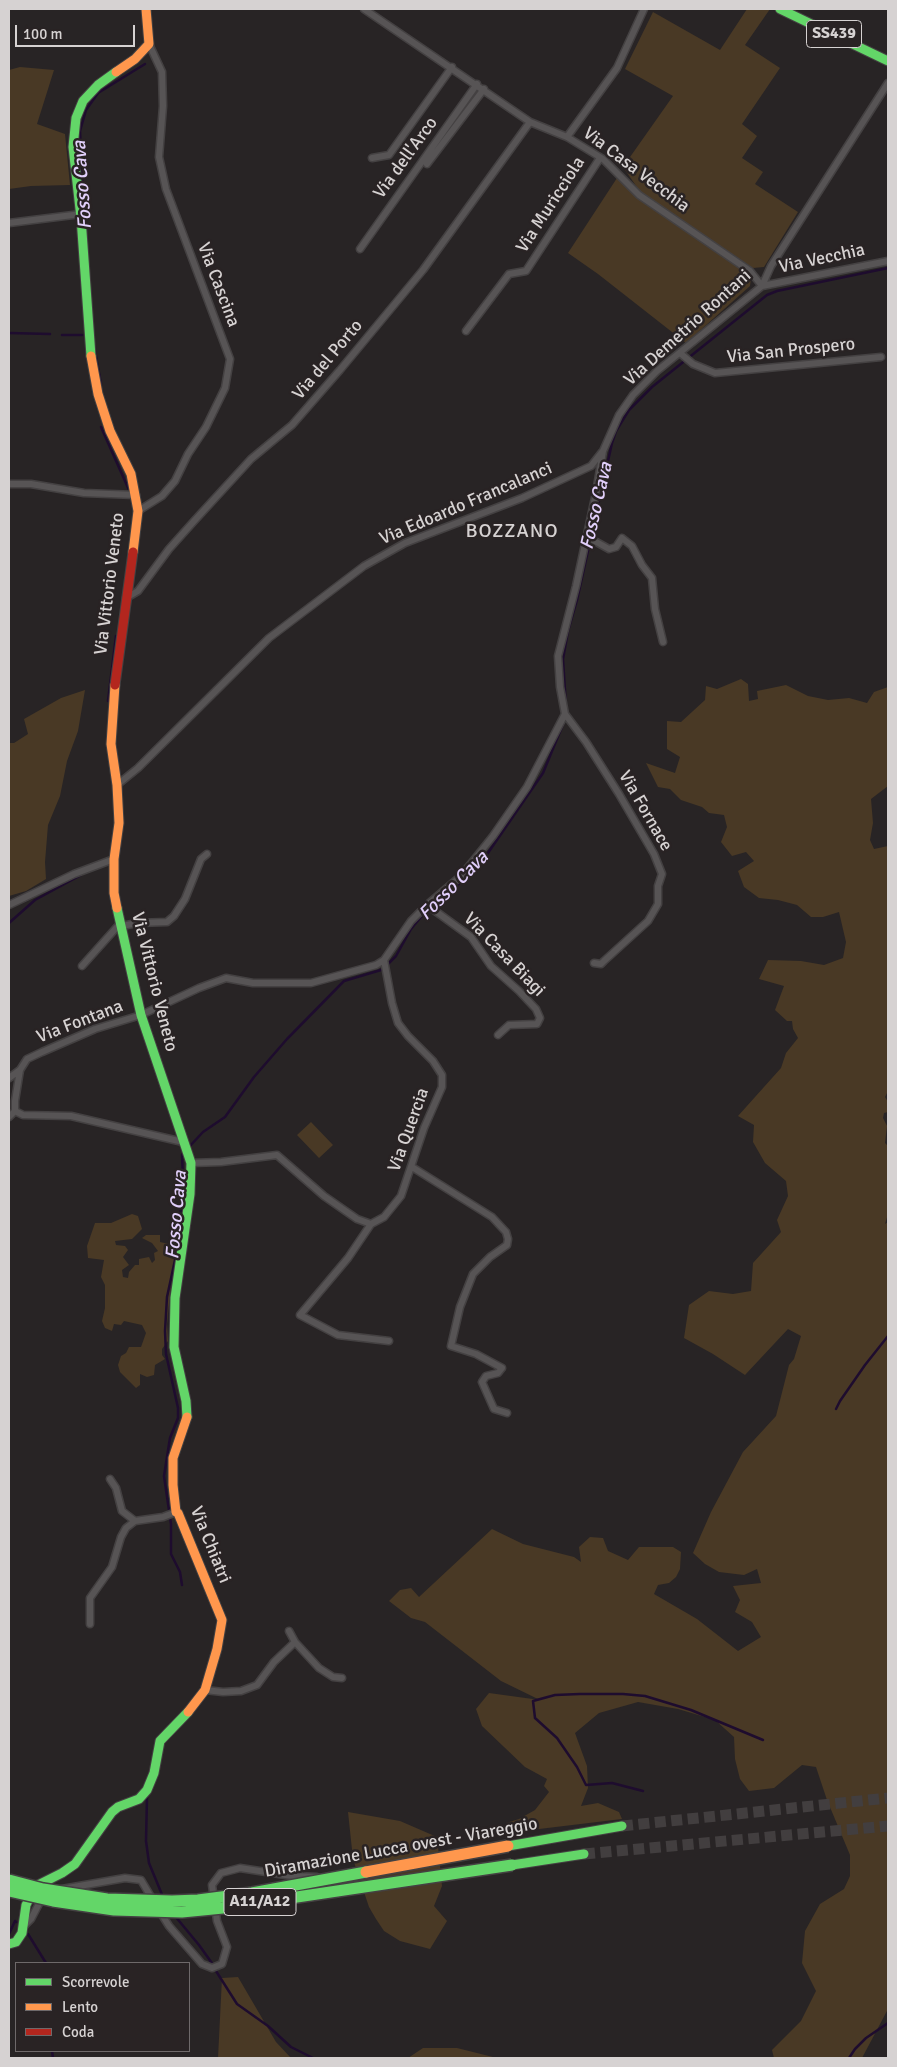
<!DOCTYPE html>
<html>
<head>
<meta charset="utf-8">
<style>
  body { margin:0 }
  #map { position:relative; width:897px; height:2067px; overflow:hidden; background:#282425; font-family:Signika,sans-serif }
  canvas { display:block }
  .frame { position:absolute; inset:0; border:10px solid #d6d2d2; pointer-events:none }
  .legend { position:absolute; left:15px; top:1962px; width:175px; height:90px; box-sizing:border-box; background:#292324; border:1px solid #6e696a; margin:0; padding:6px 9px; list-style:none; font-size:15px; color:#d6d2d2 }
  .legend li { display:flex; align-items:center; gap:10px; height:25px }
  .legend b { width:25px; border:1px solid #6e696a }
  .scale { position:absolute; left:15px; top:25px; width:120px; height:22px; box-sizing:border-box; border:2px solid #d6d2d2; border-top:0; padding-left:6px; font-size:15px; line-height:18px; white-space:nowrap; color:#d6d2d2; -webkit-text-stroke:4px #292324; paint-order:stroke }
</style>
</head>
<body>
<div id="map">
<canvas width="897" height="2067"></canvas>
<div class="frame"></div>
<ul class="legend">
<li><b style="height:6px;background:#63d668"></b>Scorrevole</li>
<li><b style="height:6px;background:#ff974d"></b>Lento</li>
<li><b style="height:6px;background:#b3261e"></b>Coda</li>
</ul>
<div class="scale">100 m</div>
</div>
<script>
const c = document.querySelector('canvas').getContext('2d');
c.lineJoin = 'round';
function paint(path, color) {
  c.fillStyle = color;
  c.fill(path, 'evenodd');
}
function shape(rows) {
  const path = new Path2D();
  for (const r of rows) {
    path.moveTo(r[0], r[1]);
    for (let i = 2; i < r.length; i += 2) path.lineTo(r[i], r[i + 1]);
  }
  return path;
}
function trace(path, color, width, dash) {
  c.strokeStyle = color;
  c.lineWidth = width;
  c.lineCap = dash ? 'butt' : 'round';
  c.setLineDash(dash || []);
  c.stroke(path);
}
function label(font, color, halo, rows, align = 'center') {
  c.font = font + ' Signika,sans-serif';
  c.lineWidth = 5;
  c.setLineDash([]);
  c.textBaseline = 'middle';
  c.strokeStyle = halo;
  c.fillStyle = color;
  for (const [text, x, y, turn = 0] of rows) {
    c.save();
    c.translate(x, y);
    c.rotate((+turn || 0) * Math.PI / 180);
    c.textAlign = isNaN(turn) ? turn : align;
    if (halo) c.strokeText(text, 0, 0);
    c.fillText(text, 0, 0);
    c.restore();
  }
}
const green = shape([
  [747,9,770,9,745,45,780,68,742,124,757,136,742,158,763,172,755,184,798,212,764,267,753,268,641,193,623,167,673,96,625,69,653,12,720,50],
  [20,67,54,70,37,124,65,134,70,185,31,186,9,189,9,70],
  [617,178,638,198,749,274,751,278,750,286,686,343,598,274,568,253],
  [741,679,748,684,749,701,758,699,757,691,786,685,808,696,828,700,849,698,867,703,874,692,888,687,888,786,871,799,873,823,870,840,874,849,888,846,888,1091,885,1097,888,1102,888,1112,884,1113,883,1118,887,1126,885,1143,888,1146,888,1214,885,1224,888,1222,888,2009,862,2058,774,2058,772,2050,801,2021,816,1991,802,1963,805,1931,820,1904,844,1889,850,1876,850,1855,827,1800,816,1767,802,1765,774,1788,749,1791,740,1779,735,1759,734,1737,715,1720,678,1709,638,1702,599,1713,575,1733,587,1766,588,1788,581,1806,598,1803,619,1812,622,1819,506,1833,506,1823,519,1819,535,1810,549,1792,544,1786,547,1779,525,1767,482,1726,476,1709,489,1693,540,1700,501,1681,425,1622,411,1618,389,1601,400,1590,411,1588,419,1597,492,1529,523,1544,574,1557,581,1562,579,1547,590,1537,603,1538,608,1551,628,1560,639,1547,673,1547,681,1552,680,1569,676,1577,669,1583,658,1585,654,1594,697,1619,738,1651,761,1637,752,1622,735,1612,740,1600,733,1586,761,1583,757,1569,744,1575,719,1572,705,1564,693,1553,711,1512,743,1452,776,1416,789,1365,794,1359,801,1336,788,1329,745,1375,713,1354,684,1338,689,1305,709,1291,733,1294,751,1291,753,1263,781,1232,777,1220,788,1196,786,1181,765,1163,753,1142,754,1125,738,1116,781,1068,786,1053,798,1038,793,1029,792,1021,787,1021,775,1010,784,986,759,979,768,960,801,961,824,965,843,958,846,942,839,912,823,917,811,917,797,905,778,900,759,898,744,887,738,871,754,861,746,852,732,856,721,842,727,827,724,815,709,813,702,807,681,800,670,789,658,787,646,763,675,773,680,757,667,749,667,721,681,722,705,700,706,686,717,689],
  [85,690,78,731,67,761,60,796,48,825,45,862,46,879,26,891,9,896,9,743,14,743,28,734,24,719,61,698],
  [311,1122,333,1145,319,1158,297,1135],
  [132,1214,138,1216,142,1229,132,1239,115,1241,116,1245,125,1246,128,1250,123,1257,129,1265,122,1270,123,1277,128,1278,129,1272,135,1265,139,1265,139,1259,149,1257,152,1263,155,1260,154,1253,158,1251,152,1243,142,1238,146,1235,160,1235,160,1242,178,1246,171,1283,167,1324,168,1341,162,1349,162,1355,165,1359,155,1365,154,1375,147,1377,140,1374,140,1385,136,1388,120,1372,118,1365,121,1356,126,1353,129,1347,141,1347,146,1333,142,1325,124,1321,121,1325,114,1324,112,1331,105,1328,102,1321,105,1308,105,1285,101,1277,104,1260,88,1258,87,1246,95,1223,111,1223],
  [348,1812,400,1821,437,1837,442,1886,434,1906,447,1921,430,1949,400,1941,384,1931,376,1919,369,1907,353,1859],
  [238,1977,276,2042,291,2058,218,2058,222,1978],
  [423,2048,457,2048,497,2058,408,2058]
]);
const stream = shape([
  [83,197,80,131,86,110,98,93,145,64],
  [9,333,50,334],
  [62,335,82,335],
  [93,340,101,384],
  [101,427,129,490],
  [108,701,116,636],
  [566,707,563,659,568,631,577,600,612,443,616,431,629,410,652,387,767,295,777,291,888,268],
  [9,923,35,900,81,875],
  [189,1147,203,1132,225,1117,254,1077,287,1039,344,981,381,970,387,965,396,956,411,929,421,917,479,866,543,773,566,717],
  [836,1409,840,1401,865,1365,888,1336],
  [182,1585,180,1572,171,1554,171,1524,164,1476,170,1438,178,1418,178,1408,166,1354,165,1331,167,1297,178,1246,183,1178,182,1155,184,1153],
  [643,1791,612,1783,586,1785,577,1767,557,1738,535,1718,533,1701,555,1695,580,1694,623,1694,645,1696,691,1710,763,1740],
  [147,1797,146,1841,149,1863,163,1897],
  [175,1916,199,1945,214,1966],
  [9,1934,15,1921,16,1922],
  [28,1934,46,1963],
  [216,1971,237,2004,268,2026,291,2047,313,2058],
  [52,2051,53,2058],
  [849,2058,855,2049,866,2038,888,2023]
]);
const highwayTunnel = shape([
  [622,1826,888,1798],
  [584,1854,888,1826]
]);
const street = shape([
  [364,9,530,122,567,137,603,159,639,195,750,271,762,286,888,261],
  [567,137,617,68,644,9],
  [372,158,389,155,452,67],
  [427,164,484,89],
  [9,223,81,214],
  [360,249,477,84],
  [466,331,509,274,526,271,600,158],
  [680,353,693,364,715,373,881,357],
  [9,484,31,484,84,493,136,495],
  [138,511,162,496,175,481,188,454,206,427,225,388,230,359,166,189,159,157,163,106,162,72,149,44],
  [586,538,591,539,609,549,616,547,622,538,632,546,642,565,652,578,655,609,663,642],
  [126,598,138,591,169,549,195,520,251,459,292,425,340,370,423,270,530,122],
  [565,714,586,742,619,794,654,854,662,874,658,886,658,904,648,921,604,961,601,964,594,963],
  [117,785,138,768,269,638,364,566,405,543,522,498,591,466,602,452],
  [9,905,74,874,114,859],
  [427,905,471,937,491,966,519,991,536,1009,540,1018,537,1024,509,1025,498,1035],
  [384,960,392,1003,398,1023,408,1036,433,1061,442,1075,442,1087,424,1128,401,1196,384,1217,371,1224,348,1258,300,1315,338,1335,389,1341],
  [82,966,117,927,137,923,167,922,174,916,185,899,201,859,207,854],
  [9,1078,20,1070,27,1059,42,1052,95,1029,141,1015,199,988,226,978,253,983,311,983,376,965,384,960,411,921,427,905,461,876,493,836,527,787,565,714,560,687,558,656,576,586,596,493,603,451,619,415,633,395,657,371,762,286,771,266,888,83],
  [15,1111,23,1115,71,1116,183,1142],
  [15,1111,15,1101,20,1070],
  [9,1117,15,1111],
  [191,1163,221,1162,277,1155,324,1196,357,1219,371,1224],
  [412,1167,492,1217,506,1232,508,1239,507,1245,490,1257,473,1274,460,1307,451,1346,476,1354,502,1368,498,1373,486,1376,482,1382,494,1409,507,1413],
  [110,1479,116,1488,122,1511,135,1521],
  [90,1624,90,1598,112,1567,121,1537,126,1528,135,1521,163,1517,176,1512],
  [289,1631,295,1642,319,1668,333,1677,342,1678],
  [205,1690,223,1692,241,1691,257,1685,274,1662,295,1642],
  [62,1889,125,1878,141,1880,154,1902],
  [159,1910,169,1926,202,1964,212,1968,222,1964,227,1947,217,1921,212,1885,221,1873,240,1868,292,1876,317,1877],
  [23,1927,31,1919,42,1898]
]);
const fast = shape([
  [780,9,888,61],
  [91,356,81,218,73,147,76,118,83,101,98,85,116,72],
  [117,908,141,1015,191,1163,190,1194,175,1298,174,1347,186,1401,187,1417],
  [508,1846,622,1826],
  [512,1865,584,1854],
  [9,1944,16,1942,22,1933,26,1905,36,1886,62,1873,75,1864,112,1812,118,1807,139,1799,147,1790,154,1773,160,1741,188,1712]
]);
const slow = shape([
  [116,72,135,59,149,44,146,9],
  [91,356,98,394,110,431,131,474,138,511,133,552],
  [115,685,111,744,117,785,119,823,114,859,114,893,117,908],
  [187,1417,173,1458,173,1485,176,1512,178,1513,222,1620,217,1649,205,1690,188,1712]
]);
const jam = shape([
  [115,685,133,552]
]);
const fastBridge = shape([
  [9,1880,43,1889,107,1899,172,1901,198,1900,252,1893,366,1872],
  [9,1891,53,1901,114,1910,182,1912,223,1908,512,1865]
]);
const slowBridge = shape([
  [366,1872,508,1846]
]);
const shields = [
  [834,34,55],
  [260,1902,72]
];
const shieldNames = [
  ["SS439",834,34],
  ["A11/A12",260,1902]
];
const streetNames = [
  ["Via dell'Arco",406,158,-54],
  ["Via Casa Vecchia",636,170,37],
  ["Via Muricciola",551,205,-57],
  ["Via Vecchia",822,259,-12],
  ["Via Cascina",218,285,69],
  ["Via Demetrio Rontani",688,328,-42],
  ["Via San Prospero",791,351,-6],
  ["Via del Porto",328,360,-50],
  ["Via Edoardo Francalanci",466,504,-23],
  ["Via Vittorio Veneto",110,584,-83],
  ["Via Fornace",645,811,60],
  ["Via Casa Biagi",504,955,46],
  ["Via Vittorio Veneto",154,982,76],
  ["Via Fontana",80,1022,-21],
  ["Via Quercia",409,1130,-70],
  ["Via Chiatri",210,1545,68],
  ["Diramazione Lucca ovest - Viareggio",401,1848,-10]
];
const waterNames = [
  ["Fosso Cava",83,185,-94],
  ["Fosso Cava",597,506,-77],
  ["Fosso Cava",454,886,-45],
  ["Fosso Cava",177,1215,-85]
];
const quarterNames = [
  ["BOZZANO",512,532]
];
paint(green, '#493925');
trace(stream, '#1e0c2e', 2.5);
trace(highwayTunnel, '#423e3f', 11, [11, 5.5]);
trace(street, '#444142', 9);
trace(fast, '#444142', 11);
trace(slow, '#444142', 11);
trace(jam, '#444142', 11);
trace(street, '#575455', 6);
trace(fast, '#63d668', 9);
trace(slow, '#ff974d', 9);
trace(jam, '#b3261e', 9);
trace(fastBridge, '#444142', 14, []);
trace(slowBridge, '#444142', 14, []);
trace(fastBridge, '#63d668', 11);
trace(slowBridge, '#ff974d', 11);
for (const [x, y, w] of shields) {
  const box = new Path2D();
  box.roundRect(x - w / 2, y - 13.5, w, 27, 4);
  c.fillStyle = '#292324';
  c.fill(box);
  trace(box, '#d6d2d2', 1);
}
label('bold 16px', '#d6d2d2', null, shieldNames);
label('18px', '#d6d2d2', '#292324', streetNames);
label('italic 19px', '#e1cffa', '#292324', waterNames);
c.letterSpacing = '1px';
label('20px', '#d6d2d2', '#292324', quarterNames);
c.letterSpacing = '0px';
</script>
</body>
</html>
